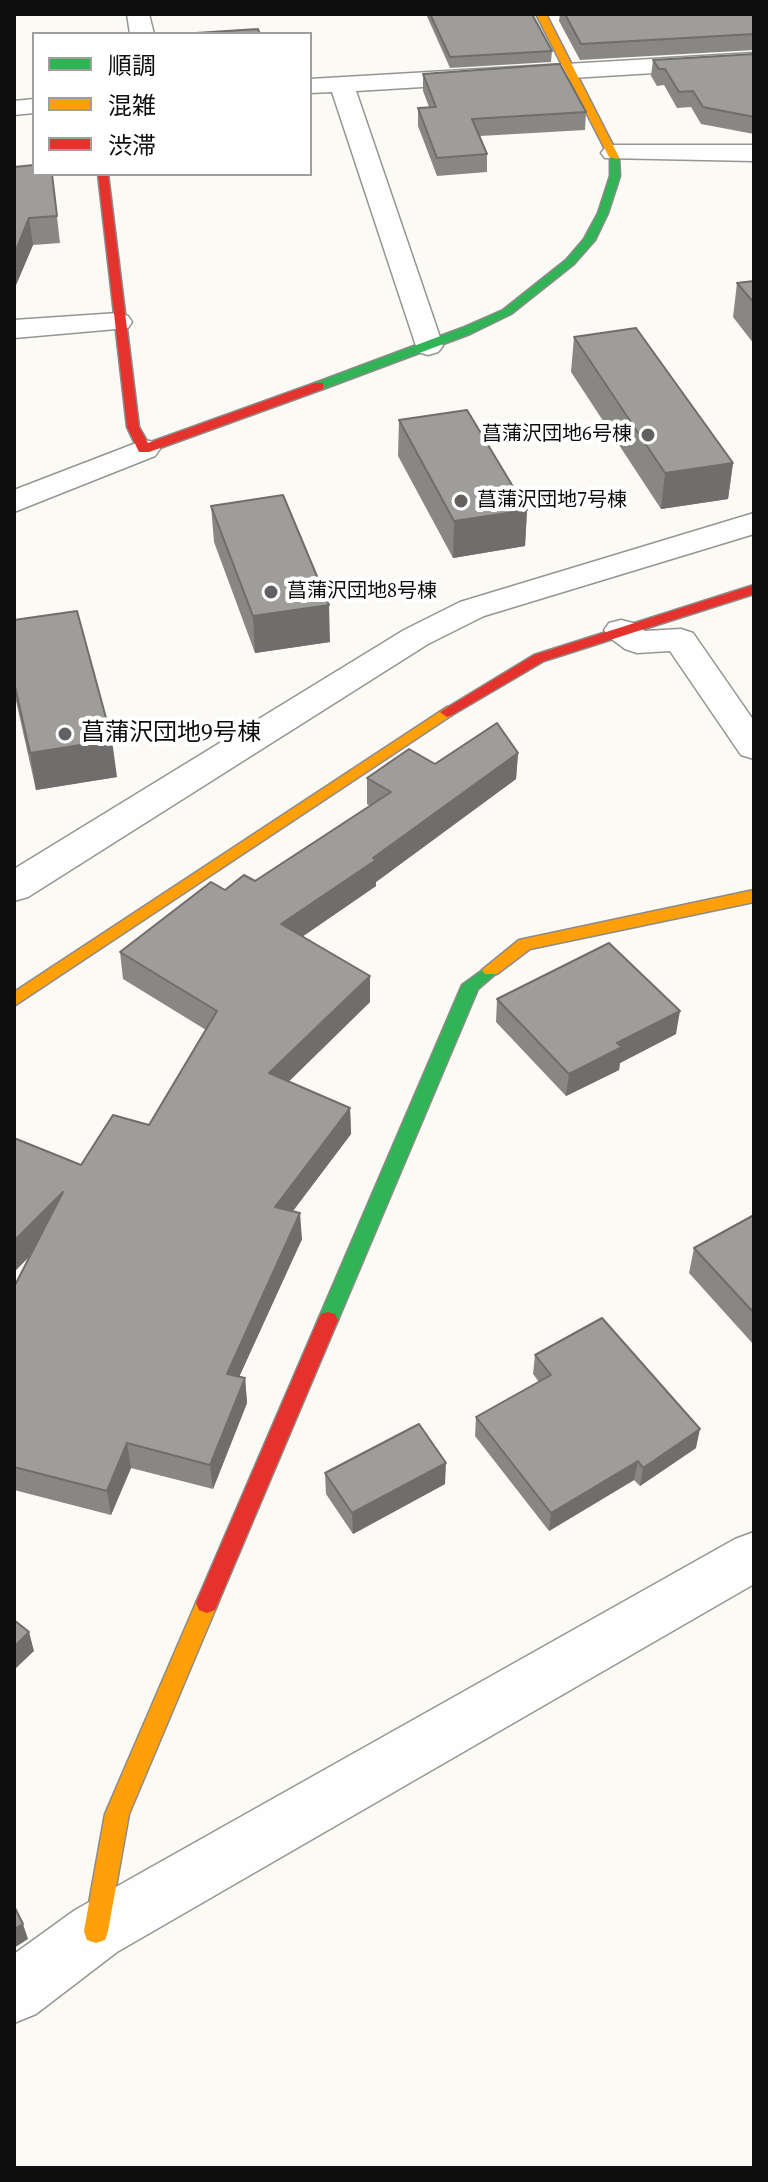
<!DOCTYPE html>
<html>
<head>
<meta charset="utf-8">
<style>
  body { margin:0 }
  #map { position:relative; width:768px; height:2182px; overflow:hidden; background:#fbfaf5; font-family:"Source Serif 4","Noto Sans JP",serif }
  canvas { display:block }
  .frame { position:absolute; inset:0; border:16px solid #0f0f0f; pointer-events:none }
  .legend { position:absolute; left:32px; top:32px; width:280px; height:144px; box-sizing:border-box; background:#fff; border:2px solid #9f9f9f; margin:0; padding:10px 14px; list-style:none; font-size:24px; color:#0f0f0f }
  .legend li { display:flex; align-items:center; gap:16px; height:40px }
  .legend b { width:40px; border:2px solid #9f9f9f }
</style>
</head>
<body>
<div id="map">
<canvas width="768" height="2182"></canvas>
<div class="frame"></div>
<ul class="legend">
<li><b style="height:10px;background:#30b455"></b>順調</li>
<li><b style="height:10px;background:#ff9f0a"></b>混雑</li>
<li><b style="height:10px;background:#e5322d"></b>渋滞</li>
</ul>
</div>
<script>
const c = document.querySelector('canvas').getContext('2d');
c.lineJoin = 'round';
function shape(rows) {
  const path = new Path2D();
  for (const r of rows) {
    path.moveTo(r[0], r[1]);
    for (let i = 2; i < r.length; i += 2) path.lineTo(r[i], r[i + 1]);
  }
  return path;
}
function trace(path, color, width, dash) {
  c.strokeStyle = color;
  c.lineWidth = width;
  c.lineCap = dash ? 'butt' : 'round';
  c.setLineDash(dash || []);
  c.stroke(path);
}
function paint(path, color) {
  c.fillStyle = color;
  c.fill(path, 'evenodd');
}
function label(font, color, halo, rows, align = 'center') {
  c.font = font + ' "Source Serif 4","Noto Sans JP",serif';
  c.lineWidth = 8;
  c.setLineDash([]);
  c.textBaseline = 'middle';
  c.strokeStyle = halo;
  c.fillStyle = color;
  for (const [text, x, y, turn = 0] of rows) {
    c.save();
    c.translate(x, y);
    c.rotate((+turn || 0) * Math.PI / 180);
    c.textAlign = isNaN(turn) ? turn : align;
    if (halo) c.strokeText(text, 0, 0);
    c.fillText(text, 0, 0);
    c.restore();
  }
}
const street = shape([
  [127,14,149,14,154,34,130,34,127,14],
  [754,53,754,67,356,91,443,346,438,352,428,355,418,352,332,92,310,93,310,79,754,53],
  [34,99,34,113,14,115,14,101,34,99],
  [614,145,754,145,754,161,605,158,601,153,605,148,614,145],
  [118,313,128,316,132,322,128,328,14,338,14,320,118,313],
  [144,440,155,442,160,449,155,456,14,512,14,490,144,440],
  [754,513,754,534,484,616,428,644,28,897,14,901,14,869,404,630,460,602,754,513],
  [621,620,633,623,645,631,681,629,693,633,754,721,754,759,741,755,670,651,637,653,625,649,609,637,604,630,609,623,621,620],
  [754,1532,754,1584,117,1952,36,2014,14,2023,14,1954,75,1910,735,1539,754,1532]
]);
const fast = shape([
  [610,155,619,157,620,176,608,213,595,240,574,264,511,314,470,334,323,389,315,389,315,383,462,328,503,310,566,260,584,239,598,213,610,176,610,155],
  [491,964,500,970,478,989,338,1320,335,1326,328,1328,321,1326,318,1320,462,985,491,964]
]);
const slow = shape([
  [536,14,546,14,619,157,618,159,609,157,536,14],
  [447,707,452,709,452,715,14,1006,14,992,447,707],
  [754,890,754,902,530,949,497,974,485,974,482,970,519,940,754,890],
  [207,1593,215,1596,218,1603,129,1814,108,1931,105,1940,96,1943,87,1940,84,1931,105,1814,199,1596,207,1593]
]);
const jam = shape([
  [98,174,108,174,139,427,148,443,315,383,323,383,323,389,149,452,139,452,127,427,98,174],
  [754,585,754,594,544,661,452,715,447,717,440,712,534,655,754,585],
  [328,1312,335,1314,338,1320,218,1603,215,1610,207,1613,199,1610,196,1603,318,1320,321,1314,328,1312]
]);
const wall = shape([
  [426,14,532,14,552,51,551,62,450,68],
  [560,14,754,14,754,50,580,60,559,21],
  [754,54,754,134,701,124,691,107,677,108,664,85,657,86,651,76,653,60],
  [423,74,586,112,585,130,480,136,487,154,487,172,437,176,418,126,418,108,429,107,423,91],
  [14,167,52,174,60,243,33,245,16,285,14,285],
  [754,281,754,344,733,317,737,283],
  [574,337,733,463,728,499,661,509,571,372],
  [399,420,527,510,525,546,453,558,398,456],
  [211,506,330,642,255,653,214,542],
  [14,620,117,777,36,790,14,692],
  [518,753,516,779,376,882,376,886,303,936,370,976,370,1002,289,1081,350,1108,351,1134,293,1211,302,1239,239,1377,245,1378,247,1403,213,1489,131,1468,111,1515,14,1490,14,1287,30,1256,14,1272,14,1138,81,1165,149,1125,206,1030,123,979,120,952,225,890,255,881,370,806,367,804,367,778,435,764],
  [497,999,676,1034,620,1063,619,1070,566,1096,496,1022],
  [754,1215,754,1345,689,1273,694,1248],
  [535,1355,696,1448,640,1486,634,1480,549,1531,475,1436,476,1417,539,1382,533,1374],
  [325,1473,445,1484,353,1534,326,1494]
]);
const shadedWall = shape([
  [29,218,33,245,16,285,14,268,14,255],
  [733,463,728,499,661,509,665,473],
  [527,510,525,546,453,558,454,521],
  [329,605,330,642,255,653,253,616],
  [112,740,117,777,36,790,30,753],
  [518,753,516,779,376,882,376,886,283,950,281,924],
  [370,976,370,1002,271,1099,269,1073],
  [680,1011,676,1034,620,1063,619,1070,566,1096,569,1074,617,1043],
  [350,1108,351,1134,277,1232,275,1207],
  [63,1192,68,1217,14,1272,14,1241],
  [300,1213,302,1239,229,1399,227,1374],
  [245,1378,247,1403,213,1489,210,1465],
  [700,1429,696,1448,640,1486,643,1468],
  [127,1443,131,1468,111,1515,107,1491],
  [638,1461,634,1480,549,1531,551,1513],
  [446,1463,445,1484,353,1534,352,1513],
  [29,1632,34,1651,14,1670,14,1647],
  [23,1924,28,1939,14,1948,14,1929]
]);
const building = shape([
  [430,14,532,14,552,51,450,57,430,14],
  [565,14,754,14,754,34,581,44,565,14],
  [258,29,260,34,180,34,258,29],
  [754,54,754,117,703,107,693,91,679,92,665,69,659,69,653,60,754,54],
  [560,64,586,112,472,119,487,154,437,158,418,108,436,107,423,74,560,64],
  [34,165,34,174,52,174,57,216,29,218,14,255,14,167,34,165],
  [754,281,754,303,737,283,754,281],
  [636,328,733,463,665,473,574,337,636,328],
  [467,410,527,510,454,521,399,420,467,410],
  [283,495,329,605,253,616,211,506,283,495],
  [77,611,112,740,30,753,14,682,14,620,77,611],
  [497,723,518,753,373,858,376,860,281,924,370,976,269,1073,350,1108,275,1207,300,1213,227,1374,245,1378,210,1465,127,1443,107,1491,14,1467,14,1287,63,1192,14,1241,14,1138,81,1165,113,1115,149,1125,217,1011,120,952,211,882,225,890,244,875,255,881,391,792,367,778,409,749,435,764,497,723],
  [609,943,680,1011,617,1043,622,1047,569,1074,497,999,609,943],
  [754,1215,754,1313,694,1248,754,1215],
  [602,1318,700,1429,643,1468,638,1461,551,1513,476,1417,551,1375,535,1355,602,1318],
  [419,1424,446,1463,352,1513,325,1473,419,1424],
  [14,1620,29,1632,14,1647,14,1620],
  [14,1906,23,1924,14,1929,14,1906]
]);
const markers = [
  [648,435,8,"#626160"],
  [461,501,8,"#626160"],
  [271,592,8,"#626160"],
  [65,734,8,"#626160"]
];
const farPoinames = [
  ["菖蒲沢団地6号棟",632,435,"right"],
  ["菖蒲沢団地7号棟",477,501],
  ["菖蒲沢団地8号棟",287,592]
];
const poiNames = [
  ["菖蒲沢団地9号棟",81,734]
];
trace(street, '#959593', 3);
trace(fast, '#8c8b89', 3);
trace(slow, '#8c8b89', 3);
trace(jam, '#8c8b89', 3);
paint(street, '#fefefe');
paint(fast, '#30b455');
paint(slow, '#ff9f0a');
paint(jam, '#e5322d');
paint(wall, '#898784');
paint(shadedWall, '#6f6e6c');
paint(building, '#9f9d9a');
trace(building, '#6f6e6c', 2);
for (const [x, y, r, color] of markers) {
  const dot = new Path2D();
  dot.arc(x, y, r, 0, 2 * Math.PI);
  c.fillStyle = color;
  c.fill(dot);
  trace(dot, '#fff', 3);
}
label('20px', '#0f0f0f', '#fff', farPoinames, 'left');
label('24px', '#0f0f0f', '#fff', poiNames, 'left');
</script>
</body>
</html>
